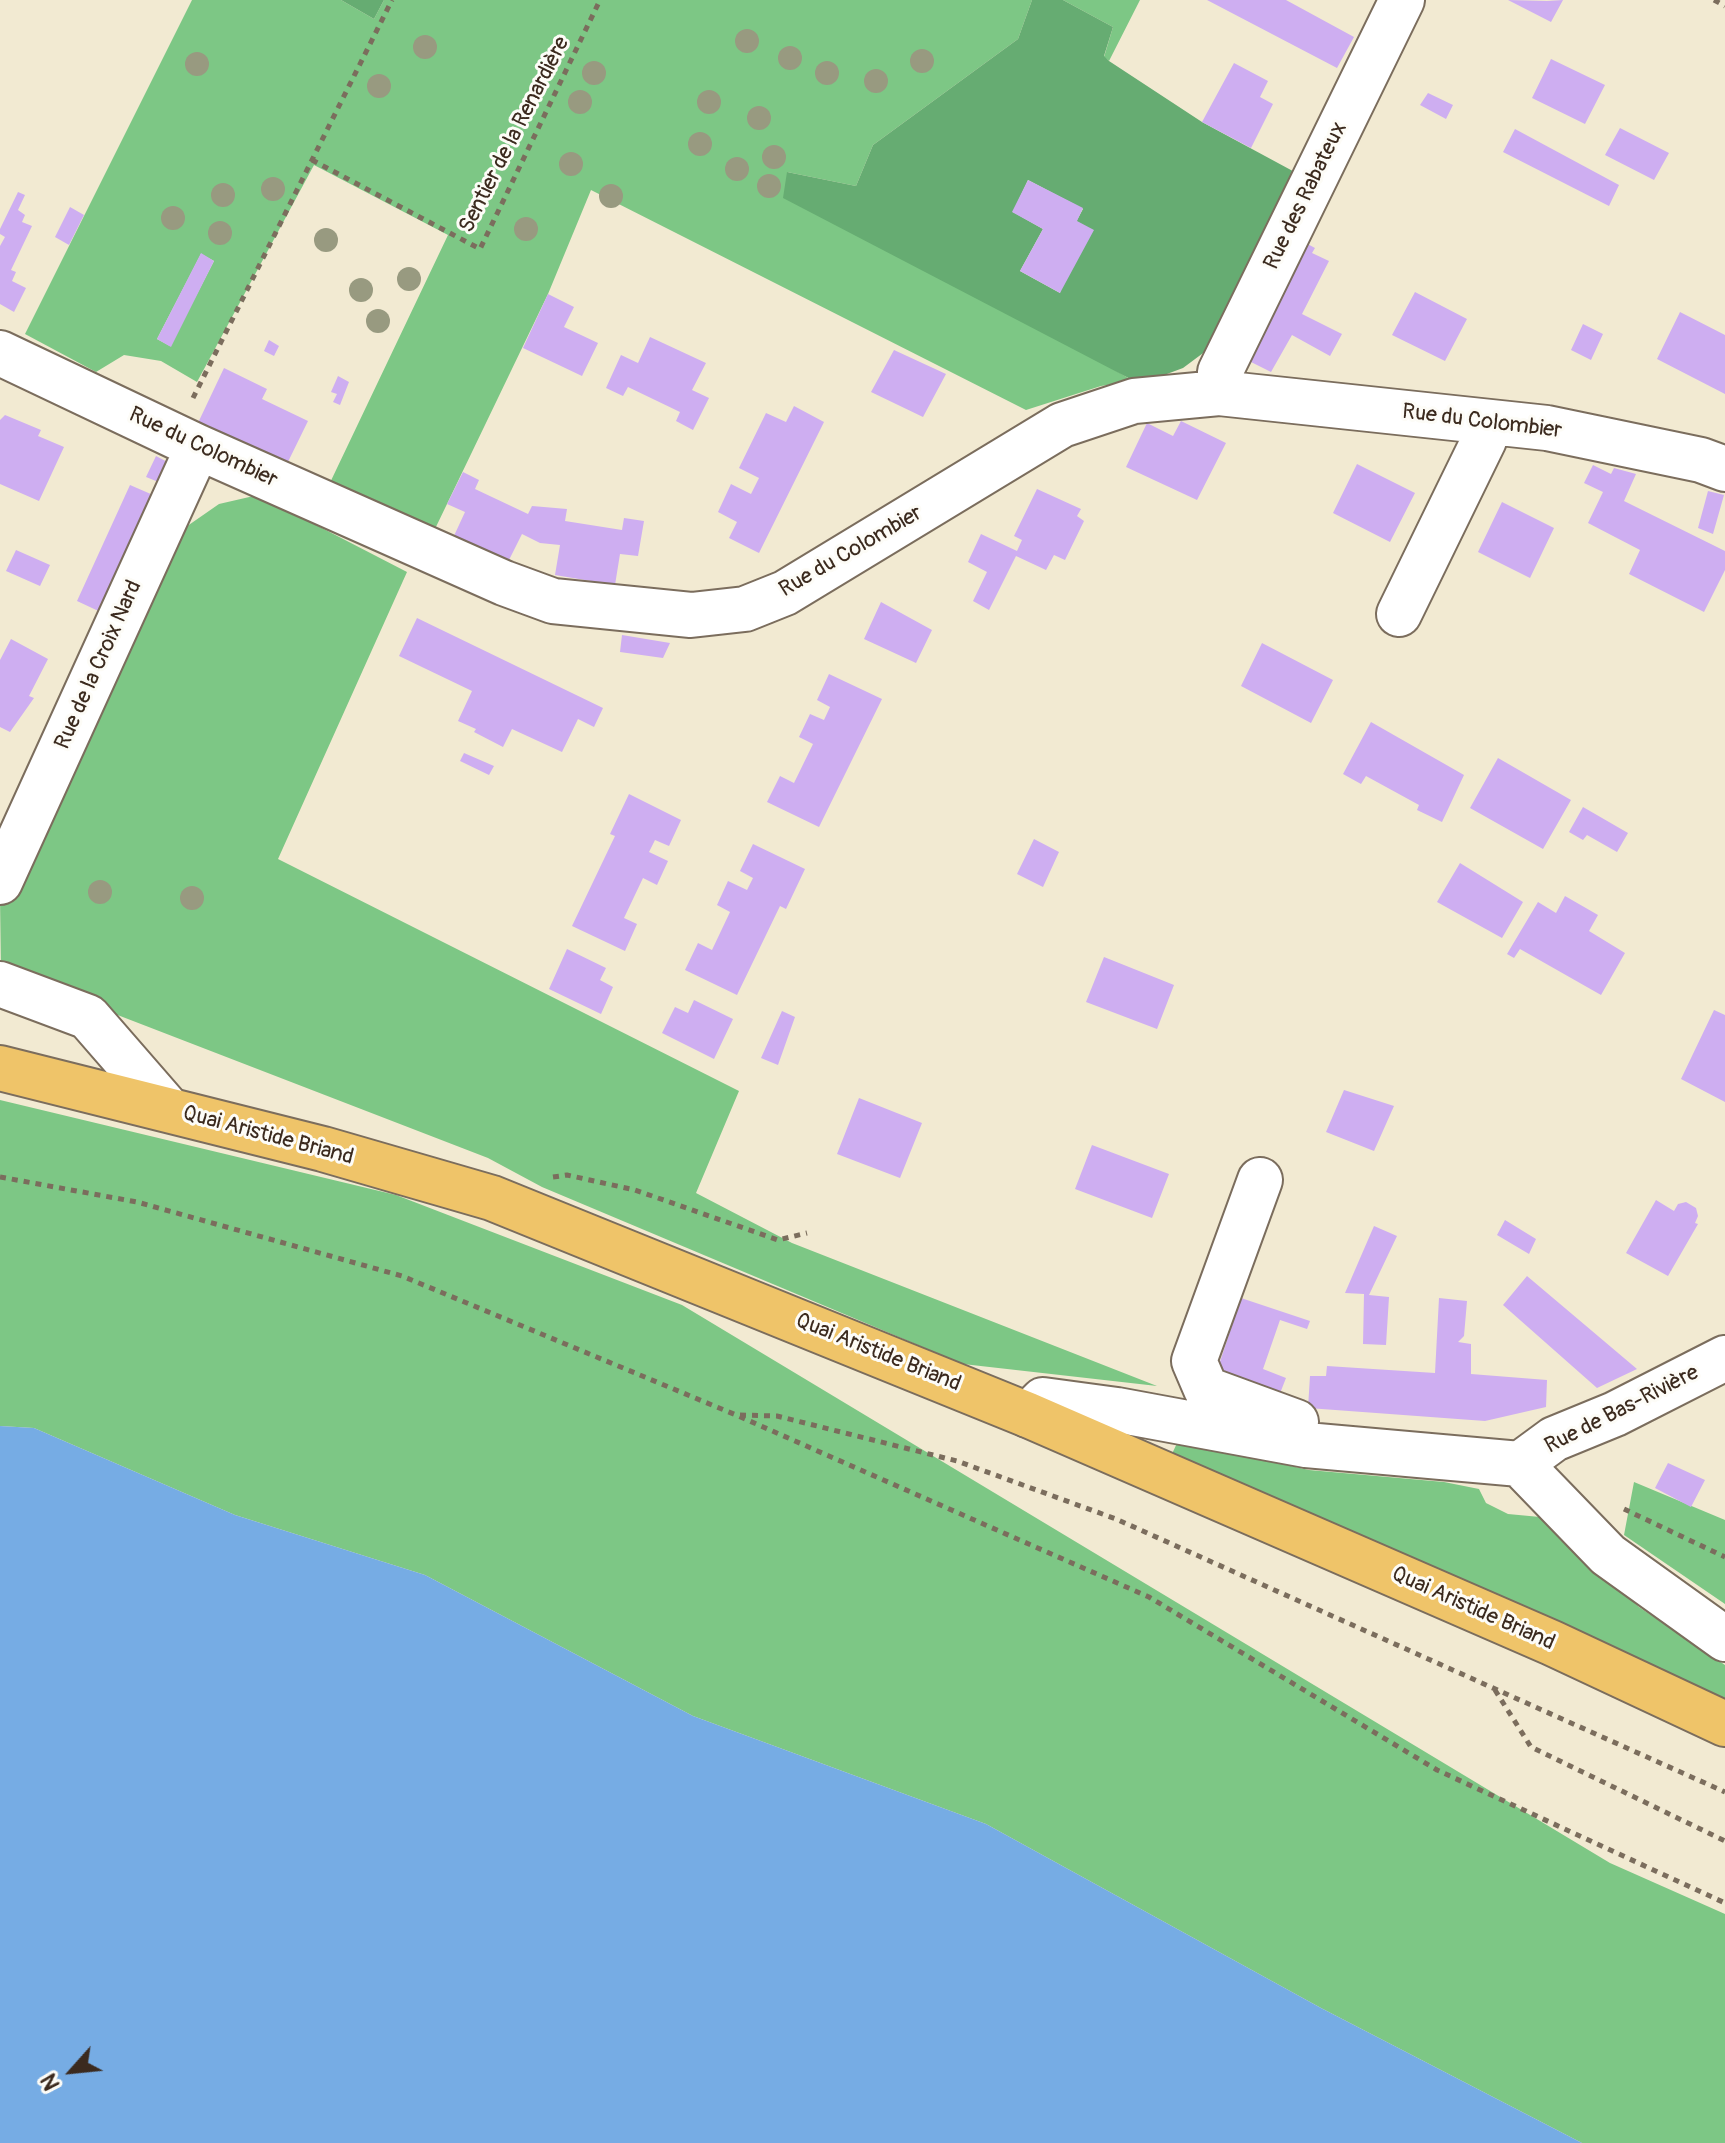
<!DOCTYPE html>
<html>
<head>
<meta charset="utf-8">
<style>
  body { margin:0 }
  #map { position:relative; width:1725px; height:2143px; overflow:hidden; background:#f2ead2; font-family:Pangolin,sans-serif }
  canvas { display:block }
  .north { position:absolute; left:32px; top:2031px; width:80px; height:80px; -webkit-text-stroke:6px #fdfcf7; paint-order:stroke; rotate:243deg; font-size:22px; font-weight:700; line-height:32px; text-align:center; color:#3b2a1e }
  .north::after { content:''; display:block; margin:auto; width:28px; height:36px; background:#3b2a1e; clip-path:polygon(50% 0,100% 100%,50% 72%,0 100%) }
</style>
</head>
<body>
<div id="map">
<canvas width="1725" height="2143"></canvas>
<div class="north">N</div>
</div>
<script>
const c = document.querySelector('canvas').getContext('2d');
c.lineJoin = 'round';
function paint(path, color) {
  c.fillStyle = color;
  c.fill(path, 'evenodd');
}
function shape(rows) {
  const path = new Path2D();
  for (const r of rows) {
    path.moveTo(r[0], r[1]);
    for (let i = 2; i < r.length; i += 2) path.lineTo(r[i], r[i + 1]);
  }
  return path;
}
function trace(path, color, width, dash) {
  c.strokeStyle = color;
  c.lineWidth = width;
  c.lineCap = dash ? 'butt' : 'round';
  c.setLineDash(dash || []);
  c.stroke(path);
}
function label(font, color, halo, rows, align = 'center') {
  c.font = font + ' Pangolin,sans-serif';
  c.lineWidth = 6;
  c.setLineDash([]);
  c.textBaseline = 'middle';
  c.strokeStyle = halo;
  c.fillStyle = color;
  for (const [text, x, y, turn = 0] of rows) {
    c.save();
    c.translate(x, y);
    c.rotate((+turn || 0) * Math.PI / 180);
    c.textAlign = isNaN(turn) ? turn : align;
    if (halo) c.strokeText(text, 0, 0);
    c.fillText(text, 0, 0);
    c.restore();
  }
}
const green = shape([
  [192,0,341,0,374,19,384,0,1032,0,1018,39,873,145,856,186,787,172,1133,381,1101,386,1026,410,591,190,548,294,434,531,327,489,448,235,314,165,197,382,161,361,124,355,96,372,25,334],
  [201,254,214,261,170,346,157,339],
  [1063,0,1140,0,1109,61,1104,57,1113,27],
  [258,495,407,572,278,859,739,1091,696,1193,792,1243,1157,1386,963,1364,542,1187,488,1158,1,970,0,898,183,529,219,504],
  [0,1100,396,1195,682,1305,1610,1863,1725,1914,1725,2143,1582,2143,1321,2008,986,1824,693,1716,425,1575,235,1515,34,1428,0,1426],
  [1178,1441,1309,1470,1444,1482,1479,1489,1486,1503,1508,1514,1540,1517,1639,1607,1725,1665,1725,1704,1171,1456],
  [1634,1482,1725,1520,1725,1604,1624,1535]
]);
const forest = shape([
  [341,0,384,0,374,19],
  [1032,0,1063,0,1113,27,1104,56,1109,61,1202,122,1302,176,1226,336,1183,368,1140,384,783,198,787,172,856,186,873,145,1018,39],
  [1028,180,1083,209,1071,231,1060,293,1020,271,1043,229,1013,212]
]);
const water = shape([
  [0,1426,34,1428,235,1515,425,1575,693,1716,986,1824,1321,2008,1582,2143,0,2143]
]);
const building = shape([
  [1207,0,1286,0,1354,37,1337,68],
  [1508,0,1547,1,1563,0,1551,22],
  [1551,59,1605,85,1585,124,1532,98],
  [1234,63,1268,81,1260,97,1273,104,1251,148,1202,122],
  [1428,93,1453,105,1446,119,1420,105],
  [1620,128,1669,153,1654,180,1605,155],
  [1515,129,1619,185,1609,206,1503,152],
  [1028,180,1083,208,1077,221,1094,230,1060,293,1020,271,1043,229,1012,212],
  [18,192,25,195,18,210,25,215,22,222,32,226,11,270,16,272,12,281,26,288,14,312,0,304,0,246,5,237,0,234,0,229],
  [70,207,84,215,69,245,55,237],
  [1302,241,1315,248,1312,253,1329,261,1302,314,1342,334,1330,356,1292,335,1271,372,1245,359],
  [201,253,214,261,171,347,157,339],
  [1415,292,1467,319,1445,361,1392,335],
  [548,294,574,307,564,327,598,343,582,376,523,348],
  [1680,312,1725,335,1725,394,1657,359],
  [1583,324,1603,334,1591,360,1571,350],
  [650,337,706,363,692,390,709,398,693,430,676,421,680,412,628,387,623,396,606,388,621,355,638,363],
  [269,340,279,346,274,356,264,351],
  [894,350,946,374,923,417,871,392],
  [224,368,267,389,262,399,308,421,284,470,197,425],
  [338,376,349,382,340,405,333,402,337,394,331,392],
  [794,406,824,422,759,553,729,538,737,522,718,512,731,484,751,494,759,478,739,468,766,413,786,422],
  [5,415,41,430,38,436,64,447,39,501,0,484,0,420],
  [1181,421,1226,443,1197,500,1126,467,1147,423,1173,436],
  [156,456,175,466,166,485,146,477],
  [1357,464,1415,493,1390,542,1333,513],
  [1593,465,1611,474,1614,468,1636,474,1624,501,1725,551,1725,570,1704,612,1629,574,1640,550,1588,523,1603,492,1584,483],
  [463,472,479,480,475,489,528,514,532,506,567,509,565,521,622,530,624,518,644,521,638,556,620,554,615,585,555,575,560,545,540,543,522,534,509,560,453,538,465,512,447,504],
  [130,485,160,498,107,615,77,601],
  [1037,489,1081,509,1077,516,1084,521,1065,560,1054,555,1046,570,1016,556,989,610,973,601,987,572,968,562,981,534,1017,551,1022,540,1014,536],
  [1708,491,1724,495,1713,534,1698,528],
  [1502,502,1554,528,1530,578,1478,552],
  [16,550,50,565,40,586,6,571],
  [881,602,932,630,916,663,864,639],
  [417,618,603,708,594,727,578,719,562,752,512,729,503,747,474,732,476,729,458,721,472,691,399,656],
  [622,635,670,643,663,658,620,652],
  [11,639,48,659,29,696,34,698,10,732,0,727,0,660],
  [1262,643,1333,680,1311,723,1241,686],
  [829,674,882,699,819,827,767,802,780,776,794,783,813,744,799,737,810,714,824,720,830,707,817,700],
  [1371,722,1464,775,1442,822,1417,810,1419,805,1366,776,1361,784,1343,774],
  [464,753,494,766,489,775,460,761],
  [1498,758,1571,800,1543,849,1470,808],
  [629,794,681,820,669,846,655,840,649,852,668,861,657,885,643,878,624,918,637,924,625,951,572,926,615,836,610,834],
  [1583,807,1628,833,1617,852,1587,835,1583,840,1569,832],
  [1034,839,1059,852,1043,887,1017,874],
  [753,844,805,869,786,909,780,906,737,995,685,970,698,943,712,950,730,912,717,905,728,881,747,890,753,878,740,871],
  [1460,863,1523,902,1502,938,1437,902],
  [1565,896,1598,915,1589,931,1625,953,1601,995,1520,949,1514,958,1507,954,1538,902,1556,913],
  [567,949,606,968,600,980,613,987,601,1014,549,989],
  [1104,957,1174,985,1157,1029,1086,1002],
  [694,1000,733,1019,714,1059,662,1033,675,1007,688,1013],
  [1714,1010,1725,1015,1725,1102,1681,1079],
  [782,1011,795,1017,778,1065,761,1058],
  [1344,1090,1394,1106,1374,1151,1326,1132],
  [859,1098,922,1123,900,1178,837,1154],
  [1092,1145,1169,1174,1152,1218,1075,1189],
  [1656,1200,1674,1211,1678,1204,1686,1202,1696,1208,1698,1216,1695,1223,1698,1224,1668,1276,1626,1253],
  [1505,1220,1536,1239,1529,1254,1497,1235],
  [1374,1226,1397,1236,1369,1295,1389,1297,1386,1345,1363,1344,1364,1294,1345,1293],
  [1527,1276,1637,1369,1597,1388,1503,1305],
  [1241,1298,1310,1321,1307,1329,1280,1320,1263,1369,1286,1378,1277,1401,1212,1386],
  [1439,1298,1467,1301,1464,1336,1458,1342,1471,1344,1471,1374,1547,1380,1546,1407,1485,1421,1308,1408,1310,1376,1326,1376,1327,1366,1435,1373],
  [1668,1463,1705,1480,1691,1507,1655,1488]
]);
const path = shape([
  [1714,0,1725,6],
  [312,160,480,249,600,0],
  [193,398,392,0],
  [0,1177,137,1202,402,1276,736,1415,1149,1597,1437,1770,1725,1903],
  [553,1177,567,1175,635,1190,778,1240,807,1233],
  [740,1415,777,1416,957,1461,1116,1519,1725,1792],
  [1624,1509,1725,1557],
  [1495,1690,1531,1747,1725,1841]
]);
const minor = shape([
  [0,353,198,447,504,583,553,601,691,615,745,609,785,593,1062,425,1134,401,1219,393,1547,428,1701,460,1725,469],
  [1219,393,1220,372,1402,0],
  [1399,614,1484,440,1488,422],
  [0,882,198,447],
  [0,984,88,1017,168,1109],
  [1260,1180,1194,1361,1206,1389,1296,1422],
  [1028,1415,1043,1400,1117,1410,1306,1445,1520,1464,1608,1555,1725,1639],
  [1520,1464,1554,1439,1615,1414,1725,1358]
]);
const major = shape([
  [0,1068,323,1149,492,1198,1028,1415,1552,1643,1725,1724]
]);
const trees = [
  [747,41],
  [425,47],
  [790,58],
  [922,61],
  [197,64],
  [594,73],
  [827,73],
  [876,81],
  [379,86],
  [580,102],
  [709,102],
  [759,118],
  [700,144],
  [774,157],
  [571,164],
  [737,169],
  [769,186],
  [273,189],
  [223,195],
  [611,196],
  [173,218],
  [526,229],
  [220,233],
  [326,240],
  [409,279],
  [361,290],
  [378,321],
  [100,892],
  [192,898]
];
const streetNames = [
  ["Sentier de la Renardière",515,135,-63],
  ["Rue des Rabateux",1306,196,-64],
  ["Rue du Colombier",1482,422,7],
  ["Rue du Colombier",203,448,25],
  ["Rue du Colombier",851,552,-30],
  ["Rue de la Croix Nard",99,665,-66],
  ["Quai Aristide Briand",268,1136,15],
  ["Quai Aristide Briand",878,1353,22],
  ["Rue de Bas-Rivière",1622,1410,-27],
  ["Quai Aristide Briand",1473,1609,24]
];
paint(green, '#7dc785');
paint(forest, '#66ac72');
paint(water, '#76ace4');
paint(building, '#ceaef1');
trace(minor, '#7b6d5d', 48);
trace(major, '#7b6d5d', 48);
trace(path, '#7b6d5d', 5, [6, 6]);
trace(minor, '#fff', 44);
trace(major, '#efc469', 44);
c.fillStyle = '#989a80';
for (const [x, y] of trees) {
  c.beginPath();
  c.arc(x, y, 12, 0, 2 * Math.PI);
  c.fill();
}
label('22px', '#3b2a1e', '#fdfcf7', streetNames);
</script>
</body>
</html>
